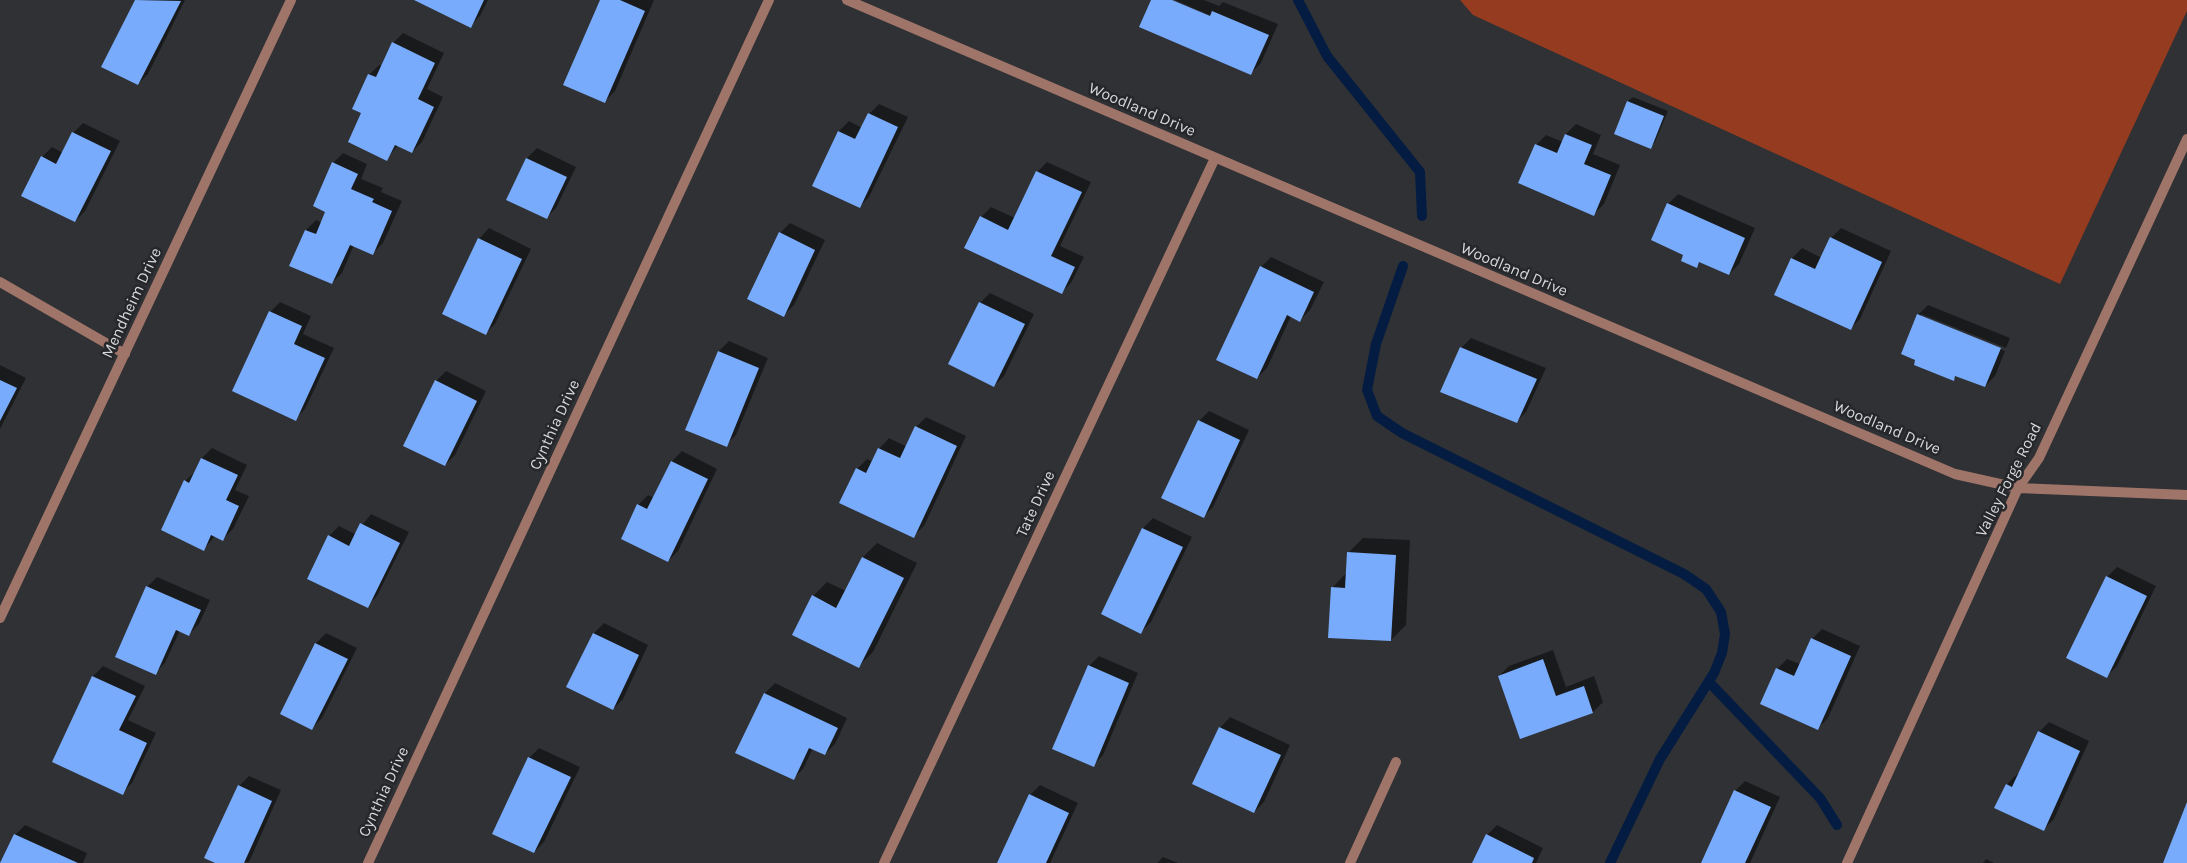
<!DOCTYPE html>
<html>
<head>
<meta charset="utf-8">
<style>
  body { margin:0 }
  canvas { display:block; background:#2f3134 }
</style>
</head>
<body>
<canvas width="2187" height="863"></canvas>
<script>
const c = document.querySelector('canvas').getContext('2d');
c.lineJoin = 'round';
function paint(path, color) {
  c.fillStyle = color;
  c.fill(path, 'evenodd');
}
function shape(rows) {
  const path = new Path2D();
  for (const r of rows) {
    path.moveTo(r[0], r[1]);
    for (let i = 2; i < r.length; i += 2) path.lineTo(r[i], r[i + 1]);
  }
  return path;
}
function trace(path, color, width, dash) {
  c.strokeStyle = color;
  c.lineWidth = width;
  c.lineCap = dash ? 'butt' : 'round';
  c.setLineDash(dash || []);
  c.stroke(path);
}
function label(font, color, halo, rows, align = 'center') {
  c.font = font + ' Karla,sans-serif';
  c.lineWidth = 5;
  c.setLineDash([]);
  c.textBaseline = 'middle';
  c.strokeStyle = halo;
  c.fillStyle = color;
  for (const [text, x, y, turn = 0] of rows) {
    c.save();
    c.translate(x, y);
    c.rotate((+turn || 0) * Math.PI / 180);
    c.textAlign = isNaN(turn) ? turn : align;
    if (halo) c.strokeText(text, 0, 0);
    c.fillText(text, 0, 0);
    c.restore();
  }
}
const forest = shape([
  [1460,0,2187,0,2187,11,2060,284,1473,15]
]);
const shadow = shape([
  [136,0,185,0,148,74,138,84,103,66],
  [417,0,488,0,480,16,470,26],
  [601,0,654,0,615,91,605,101],
  [1152,0,1168,0,1215,20,1216,18,1175,0,1204,0,1219,6,1223,2,1278,24,1261,63,1251,73],
  [403,33,444,53,427,89,443,97,422,142,412,152,398,145,387,159,362,113,369,75,379,65,382,66,393,43],
  [1633,97,1668,111,1655,142,1650,147,1615,133,1628,101],
  [879,104,908,117,869,197,859,207,814,185,839,131,849,121,862,128,869,114],
  [83,123,120,141,85,211,75,221,42,157,52,147,63,153,73,133],
  [1576,124,1601,135,1593,154,1620,165,1604,204,1594,214,1536,145,1546,135,1563,142,1566,134],
  [537,148,576,167,556,208,546,218,527,158],
  [343,153,367,164,361,179,383,188,381,192,402,201,383,243,373,253,354,245,342,273,332,283,306,230,316,220,322,223,327,211,333,163],
  [1047,162,1091,182,1060,246,1084,257,1071,283,1061,293,981,217,991,207,1015,218,1037,172],
  [1678,194,1755,228,1739,264,1729,274,1701,261,1696,266,1685,254,1668,204],
  [790,223,825,240,794,305,784,315,780,233],
  [489,228,531,249,495,324,485,334,443,313,479,239],
  [1841,228,1891,251,1860,319,1850,329,1775,294,1792,258,1802,248,1822,258,1831,238],
  [1271,257,1324,282,1310,310,1300,320,1291,316,1267,368,1257,378,1261,267],
  [990,293,1034,314,1004,376,994,386,980,303],
  [280,302,311,316,303,334,334,348,305,409,295,419,270,312],
  [1928,305,2010,338,2006,348,1921,314,1921,317,2005,351,1995,376,1985,386,1957,375,1954,379,1918,315],
  [1471,338,1546,368,1526,412,1516,422,1461,348],
  [729,341,768,358,736,435,726,445,687,429,719,351],
  [0,365,26,378,0,429],
  [446,371,486,391,455,455,445,465,436,381],
  [1209,411,1249,430,1213,507,1203,517,1199,421],
  [926,417,966,436,924,526,913,536,857,469,867,459,873,462,879,449,889,438,907,447,916,427],
  [212,448,247,465,235,490,249,496,233,529,223,539,215,536,204,549,185,481,196,471,202,458],
  [682,451,717,469,678,551,668,561,638,505,648,495,654,498,672,461],
  [371,514,409,532,377,596,367,606,329,536,339,526,355,534],
  [1153,518,1192,537,1151,622,1141,632,1143,528],
  [1363,538,1410,540,1406,625,1391,640,1332,588,1347,572,1348,553],
  [877,543,917,563,873,652,858,667,813,596,827,582,846,591,863,557],
  [2117,567,2156,586,2117,666,2107,676,2107,577],
  [157,577,210,600,199,624,189,634,180,630,165,663,155,673,147,587],
  [604,623,648,645,623,699,613,709,568,687,594,633],
  [1822,629,1860,646,1828,718,1818,728,1777,669,1787,659,1800,664,1812,639],
  [326,633,357,648,322,718,312,728,282,713,316,643],
  [1553,650,1566,687,1594,676,1603,702,1593,712,1521,737,1499,676,1509,666],
  [1099,656,1138,673,1103,755,1093,765,1089,666],
  [103,666,145,686,128,720,156,733,132,783,122,793,54,761,93,676],
  [775,683,847,718,835,744,825,754,813,748,803,769,793,779,765,693],
  [1230,717,1290,745,1264,802,1254,812,1194,784,1220,728],
  [2049,722,2089,741,2054,819,2044,829,2007,784,2017,774,2019,775,2039,732],
  [539,748,580,767,544,842,534,852,529,758],
  [249,776,281,790,249,862,218,863,239,786],
  [1745,781,1780,797,1750,863,1703,863,1735,791],
  [1040,785,1078,803,1050,863,998,863,1030,795],
  [25,825,87,853,83,863,2,863,15,835],
  [1497,825,1543,848,1536,863,1473,863,1487,835],
  [1163,857,1178,863,1157,863],
  [1986,859,1994,863,1983,863]
]);
const stream = shape([
  [1298,0,1327,56,1420,172,1422,216],
  [1403,266,1376,344,1367,390,1377,416,1402,433,1684,574,1706,589,1721,612,1725,634,1722,653,1714,673,1660,759,1610,863],
  [1709,682,1820,798,1837,825]
]);
const building = shape([
  [135,0,181,1,138,85,101,67],
  [414,0,484,0,471,28],
  [600,0,620,0,645,11,605,103,563,85],
  [1151,0,1172,0,1210,16,1212,11,1269,35,1251,75,1139,27],
  [392,42,435,63,418,99,434,107,412,153,395,145,387,161,348,142,361,113,352,109,368,74,376,77],
  [1627,101,1664,116,1651,149,1614,134],
  [868,113,898,127,860,208,812,186,838,131,855,139],
  [72,132,111,151,75,222,21,196,41,156,56,164],
  [1565,134,1592,145,1584,164,1611,175,1594,216,1518,183,1535,144,1557,153],
  [526,158,567,177,547,219,506,200],
  [332,162,358,174,351,189,374,199,372,202,392,211,373,255,350,245,332,284,289,266,305,230,316,234,325,212,313,206],
  [1036,171,1082,192,1051,256,1075,267,1062,294,964,248,980,216,1008,230],
  [1667,203,1745,238,1729,275,1699,262,1697,268,1681,261,1683,255,1651,240],
  [779,232,815,250,784,317,747,299],
  [1830,237,1882,262,1851,330,1774,295,1791,258,1815,269],
  [478,238,522,259,486,335,442,314],
  [1260,266,1314,292,1300,322,1287,315,1257,379,1216,360],
  [979,302,1025,324,994,387,948,364],
  [269,311,302,326,294,344,325,358,296,421,232,391],
  [1917,314,2001,348,1985,387,1955,376,1954,381,1914,365,1915,360,1901,354],
  [1460,347,1537,379,1517,423,1440,392],
  [718,351,759,368,727,447,685,430],
  [0,380,17,388,0,421],
  [435,380,477,401,445,466,403,446],
  [1198,420,1240,440,1204,518,1161,498],
  [915,426,957,446,914,538,839,503,856,468,866,473,878,448,900,458],
  [201,458,238,475,226,500,239,506,223,541,211,535,204,551,161,530,184,480,189,483],
  [671,461,708,479,668,562,621,539,637,504,647,509],
  [360,523,400,543,368,608,307,579,328,535,349,546],
  [1142,528,1183,547,1141,634,1101,614],
  [1347,552,1396,555,1391,641,1328,638,1331,587,1345,588],
  [862,557,904,578,859,668,792,635,812,595,836,608],
  [2106,576,2147,596,2107,678,2066,658],
  [146,586,201,610,189,636,176,630,156,675,115,657],
  [593,633,639,655,613,710,566,687],
  [1811,638,1851,656,1818,730,1760,704,1776,668,1794,676],
  [315,643,348,659,312,730,280,714],
  [1543,659,1556,696,1584,686,1593,713,1520,739,1498,676],
  [1088,665,1129,683,1094,767,1052,749],
  [92,676,136,696,119,730,147,743,123,795,52,762],
  [764,693,838,728,825,755,809,748,794,780,735,753],
  [1219,727,1281,755,1254,813,1192,784],
  [2038,731,2080,751,2044,831,1994,808,2006,784,2012,787],
  [528,757,571,777,534,853,492,834],
  [238,785,272,801,244,863,215,863,204,858],
  [1734,790,1771,807,1745,863,1701,863],
  [1029,794,1069,813,1046,863,997,863],
  [2187,802,2187,863,2163,863],
  [14,834,78,863,0,863],
  [1486,834,1534,858,1532,863,1472,863]
]);
const minor = shape([
  [847,0,1955,474,2018,488,2187,495],
  [0,282,125,354],
  [0,618,291,0],
  [368,863,769,0],
  [884,863,1215,158],
  [1350,863,1396,762],
  [1847,863,2018,488,2039,458,2187,139]
]);
const streetNames = [
  ["Woodland Drive",1142,110,23],
  ["Woodland Drive",1514,270,23],
  ["Mendheim Drive",132,303,-65],
  ["Cynthia Drive",555,425,-65],
  ["Woodland Drive",1887,428,23],
  ["Valley Forge Road",2009,480,-63],
  ["Tate Drive",1036,504,-65],
  ["Cynthia Drive",384,792,-65]
];
paint(forest, '#953b20');
paint(shadow, '#0007');
trace(stream, '#041c41', 10);
paint(building, '#78abfb');
trace(minor, '#a07569', 10);
label('16px', '#d5d7d8', '#25272a', streetNames);
</script>
</body>
</html>
